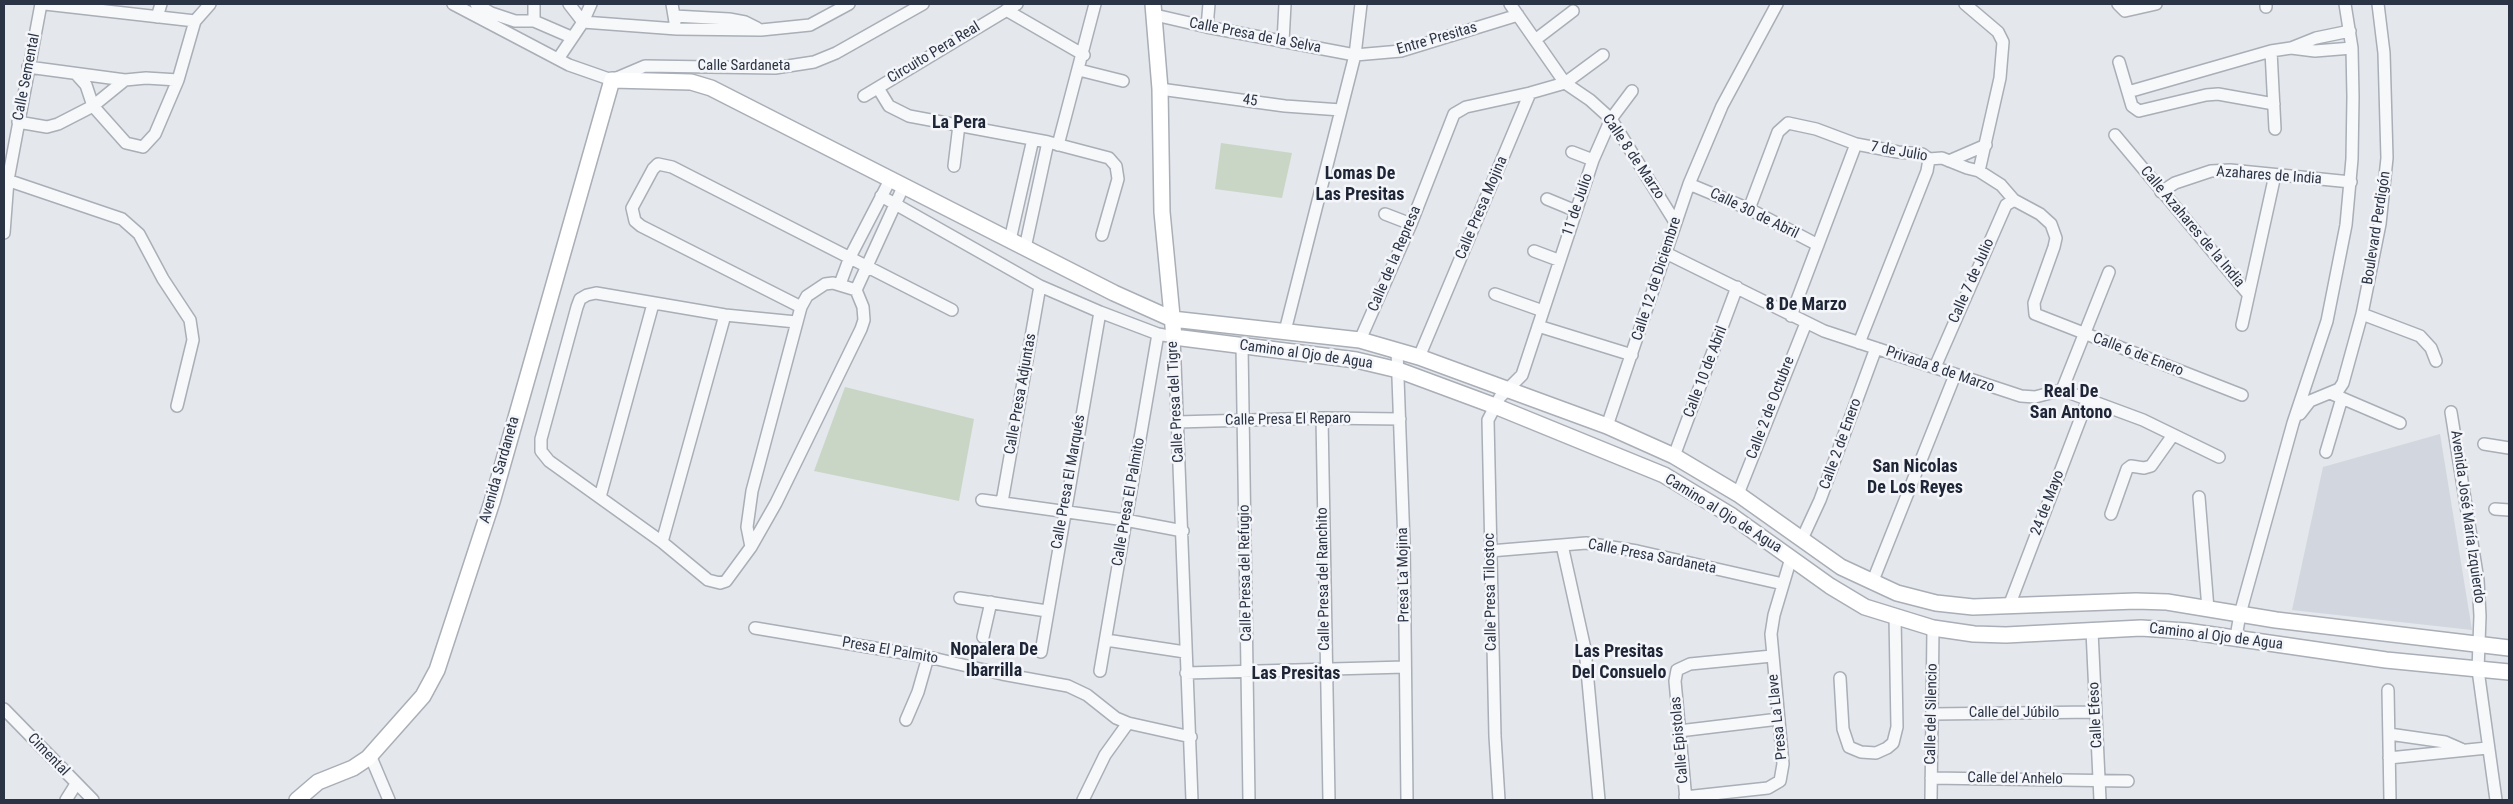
<!DOCTYPE html>
<html>
<head>
<meta charset="utf-8">
<style>
  body { margin:0 }
  #map { position:relative; width:2513px; height:804px; overflow:hidden; background:#e4e7ec; font-family:"Roboto Condensed",sans-serif }
  canvas { display:block }
  .frame { position:absolute; inset:0; border:5px solid #2b3445; pointer-events:none }
</style>
</head>
<body>
<div id="map">
<canvas width="2513" height="804"></canvas>
<div class="frame"></div>
</div>
<script>
const c = document.querySelector('canvas').getContext('2d');
c.lineJoin = 'round';
function paint(path, color) {
  c.fillStyle = color;
  c.fill(path, 'evenodd');
}
function shape(rows) {
  const path = new Path2D();
  for (const r of rows) {
    path.moveTo(r[0], r[1]);
    for (let i = 2; i < r.length; i += 2) path.lineTo(r[i], r[i + 1]);
  }
  return path;
}
function trace(path, color, width, dash) {
  c.strokeStyle = color;
  c.lineWidth = width;
  c.lineCap = dash ? 'butt' : 'round';
  c.setLineDash(dash || []);
  c.stroke(path);
}
function label(font, color, halo, rows, align = 'center') {
  c.font = font + ' "Roboto Condensed",sans-serif';
  c.lineWidth = 5;
  c.setLineDash([]);
  c.textBaseline = 'middle';
  c.strokeStyle = halo;
  c.fillStyle = color;
  for (const [text, x, y, turn = 0] of rows) {
    c.save();
    c.translate(x, y);
    c.rotate((+turn || 0) * Math.PI / 180);
    c.textAlign = isNaN(turn) ? turn : align;
    if (halo) c.strokeText(text, 0, 0);
    c.fillText(text, 0, 0);
    c.restore();
  }
}
const built = shape([
  [2440,434,2472,630,2292,610,2323,467]
]);
const green = shape([
  [1221,143,1292,153,1282,198,1215,189],
  [845,387,974,419,959,501,814,471]
]);
const street = shape([
  [45,4,195,21],
  [453,4,569,65,612,80,645,66,775,68,814,62,836,53,923,4],
  [476,4,491,13,515,21,534,21,571,37],
  [534,4,534,21],
  [569,4,583,22,677,29,761,30,810,25,849,4],
  [672,4,675,22],
  [1510,4,1565,83,1590,100,1611,119,1675,222],
  [1965,4,1998,32,2003,42,2000,78,1979,171],
  [2118,4,2125,11,2156,4],
  [2266,4,2266,7],
  [1006,10,1084,55],
  [1155,15,1207,27,1355,55,1401,51,1518,15],
  [674,16,729,19,745,22,757,28],
  [157,17,161,4],
  [1207,27,1209,4],
  [1535,40,1573,11],
  [1283,42,1285,4],
  [2291,48,2315,51,2352,48],
  [2271,51,2275,129],
  [558,59,583,22,591,4],
  [2119,62,2132,106,2139,111,2206,95,2218,94,2274,104],
  [28,67,125,80,146,78,178,80,195,21,210,4],
  [1079,70,1123,81],
  [77,75,86,85,93,106,126,143,143,147,155,134,178,80],
  [878,88,889,106,909,116,1048,142,1109,158,1116,166,1118,179,1102,235],
  [1160,89,1285,106,1341,110],
  [2128,92,2271,51,2291,48,2316,38,2350,31],
  [864,96,1017,4],
  [18,122,47,127,58,124,93,106,125,80],
  [2115,135,2248,294],
  [1058,145,1095,4],
  [1572,152,1593,160],
  [1929,159,1942,158,1967,168,1979,171,2001,185,2014,200,2040,214,2051,224,2056,238,2054,247,2034,303,2035,314,2242,395],
  [1949,161,1986,145],
  [954,166,959,125],
  [4,179,122,219,139,234,163,279,190,320,193,340,177,406],
  [1689,184,1749,209,1818,245],
  [2161,192,2175,183,2211,171,2230,170,2351,182],
  [881,196,1040,286,1100,312,1158,334,1174,337,1192,800],
  [1547,199,1576,211],
  [1749,209,1778,132,1788,123,1816,129,1856,144,1898,152,1922,154,1929,159],
  [1385,214,1411,224],
  [4,233,8,180,41,4],
  [1010,240,1033,139],
  [1025,248,1048,142],
  [1534,251,1558,260],
  [1666,253,1824,331,2021,396,2035,397,2062,390,2143,420,2219,457],
  [840,284,850,257,891,178],
  [856,290,904,185],
  [1495,294,1543,311],
  [801,307,641,226,635,221,632,208,653,169,658,164,672,167,952,310],
  [2362,314,2420,336,2431,348,2436,361],
  [1791,316,1856,144],
  [2242,325,2275,175],
  [1538,326,1632,355],
  [1285,331,1355,55,1361,4],
  [1360,340,1411,224,1454,114,1466,107,1530,93,1565,83,1603,55],
  [1859,343,1927,171,1929,159],
  [1242,346,1249,800],
  [1397,350,1404,544,1407,800],
  [1419,357,1530,93],
  [1935,367,2006,205,2014,200],
  [2062,390,2109,272],
  [2330,393,2400,423],
  [2451,412,2478,580,2480,616,2478,670,2496,800],
  [2300,414,2310,401,2339,389,2343,383,2362,314,2380,224,2387,158,2384,53,2378,4],
  [1322,418,1329,800],
  [1177,422,1322,418,1400,419],
  [1607,426,1689,184,1722,106,1777,4],
  [2484,444,2509,448],
  [2326,452,2342,398],
  [1674,456,1737,287],
  [1738,494,1806,323],
  [600,497,653,304],
  [2199,497,2208,609],
  [982,500,1125,520,1183,531],
  [1002,502,1040,286],
  [2495,509,2509,510],
  [2111,514,2127,469,2131,466,2144,468,2151,466,2173,435],
  [1802,539,1820,500,1876,348],
  [662,542,725,315],
  [1562,545,1585,649,1599,800],
  [751,547,747,527,752,491,801,307,807,296,825,284,833,283,856,290,863,307,864,320,861,329,776,503,751,547,726,581,720,583,708,580,662,542,549,461,541,451,541,439,577,307,580,299,587,295,596,293,725,315,796,322],
  [1490,551,1586,543,1637,551,1783,584],
  [1872,583,1955,375],
  [960,598,1047,611],
  [2009,606,2088,399],
  [755,628,928,657,1002,674,1068,686,1087,695,1116,718,1128,723,1191,737],
  [2092,631,2100,800],
  [983,637,991,602],
  [2236,637,2240,614,2293,423,2327,321,2346,225,2352,159,2353,97,2352,48,2345,4],
  [1106,640,1185,652],
  [1041,652,1100,312],
  [1100,671,1158,334],
  [1186,673,1405,667],
  [1840,678,1843,729,1849,747,1861,752,1876,753,1887,748,1893,743,1897,727,1895,617],
  [2388,690,2390,800],
  [4,709,93,800],
  [1933,714,2095,712],
  [906,720,918,692,928,657],
  [1679,731,1779,719],
  [2389,734,2445,742,2461,749],
  [370,755,389,800],
  [2389,758,2487,748],
  [1931,778,2128,781],
  [1685,797,1768,788,1780,781,1783,764,1771,634,1774,615,1791,558],
  [66,800,76,784],
  [1083,800,1105,755,1128,723],
  [1499,800,1495,736,1488,420,1500,397,1522,375,1593,160,1611,119,1632,91],
  [1686,800,1675,681,1677,670,1690,664,1772,656],
  [1931,800,1933,628]
]);
const secondary = shape([
  [1153,4,1160,89,1162,212,1174,337,1356,360,1398,370,1495,406,1664,475,1732,516,1830,586,1865,607,1933,628,1974,634,2006,635,2141,628,2186,631,2386,660,2509,672],
  [297,800,318,782,353,768,368,758,423,696,437,670,492,502,612,80,691,82,711,88,1114,293,1172,319,1360,340,1419,357,1607,426,1674,456,1738,494,1841,567,1897,593,1936,603,1973,607,2136,601,2167,602,2276,620,2509,648]
]);
const streetNames = [
  ["Calle Presa de la Selva",1255,36,11],
  ["Entre Presitas",1437,39,-16],
  ["Circuito Pera Real",934,53,-31],
  ["Calle Sardaneta",744,66],
  ["Calle Semental",27,77,-79],
  ["45",1250,101,8],
  ["7 de Julio",1899,152,10],
  ["Calle 8 de Marzo",1633,157,56],
  ["Azahares de India",2269,176,4],
  ["11 de Julio",1578,205,-71],
  ["Calle Presa Mojina",1482,208,-67],
  ["Calle 30 de Abril",1754,214,26],
  ["Calle Azahares de la India",2192,227,50],
  ["Boulevard Perdigón",2377,228,-81],
  ["Calle de la Represa",1395,259,-67],
  ["Calle 12 de Diciembre",1657,279,-72],
  ["Calle 7 de Julio",1972,281,-66],
  ["Camino al Ojo de Agua",1306,355,8],
  ["Calle 6 de Enero",2138,355,21],
  ["Privada 8 de Marzo",1940,370,19],
  ["Calle 10 de Abril",1706,372,-69],
  ["Calle Presa Adjuntas",1021,394,-80],
  ["Calle Presa del Tigre",1176,402,-93],
  ["Calle 2 de Octubre",1771,408,-69],
  ["Calle Presa El Reparo",1288,420,-1],
  ["Calle 2 de Enero",1841,444,-70],
  ["Avenida Sardaneta",500,470,-74],
  ["Calle Presa El Marqués",1069,482,-80],
  ["Calle Presa El Palmito",1129,502,-80],
  ["24 de Mayo",2048,503,-69],
  ["Camino al Ojo de Agua",1723,514,32],
  ["Avenida José María Izquierdo",2467,517,82],
  ["Calle Presa Sardaneta",1652,557,11],
  ["Calle Presa del Refugio",1246,573,-91],
  ["Presa La Mojina",1404,575,-91],
  ["Calle Presa del Ranchito",1324,579,-91],
  ["Calle Presa Tilostoc",1491,592,-91],
  ["Camino al Ojo de Agua",2216,637,7],
  ["Presa El Palmito",890,651,10],
  ["Calle del Júbilo",2014,713],
  ["Calle del Silencio",1932,714,-89],
  ["Calle Efeso",2096,715,-93],
  ["Presa La Llave",1778,717,-96],
  ["Calle Epistolas",1680,740,-95],
  ["Cimental",48,755,46],
  ["Calle del Anhelo",2015,779,1]
];
const quarterNames = [
  ["La Pera",959,123],
  ["Lomas De",1360,174],
  ["Las Presitas",1360,195],
  ["8 De Marzo",1806,305],
  ["Real De",2071,392],
  ["San Antono",2071,413],
  ["San Nicolas",1915,467],
  ["De Los Reyes",1915,488],
  ["Nopalera De",994,650],
  ["Ibarrilla",994,671],
  ["Las Presitas",1619,652],
  ["Del Consuelo",1619,673],
  ["Las Presitas",1296,674]
];
paint(built, '#d2d6de');
paint(green, '#c9d6c5');
trace(street, '#a9aeb7', 14);
trace(secondary, '#a9aeb7', 18);
trace(street, '#f7f8fa', 11);
trace(secondary, '#fff', 15);
label('15px', '#2b3445', '#f4f6f9', streetNames);
label('bold 18px', '#1d2536', '#f4f6f9', quarterNames);
</script>
</body>
</html>
